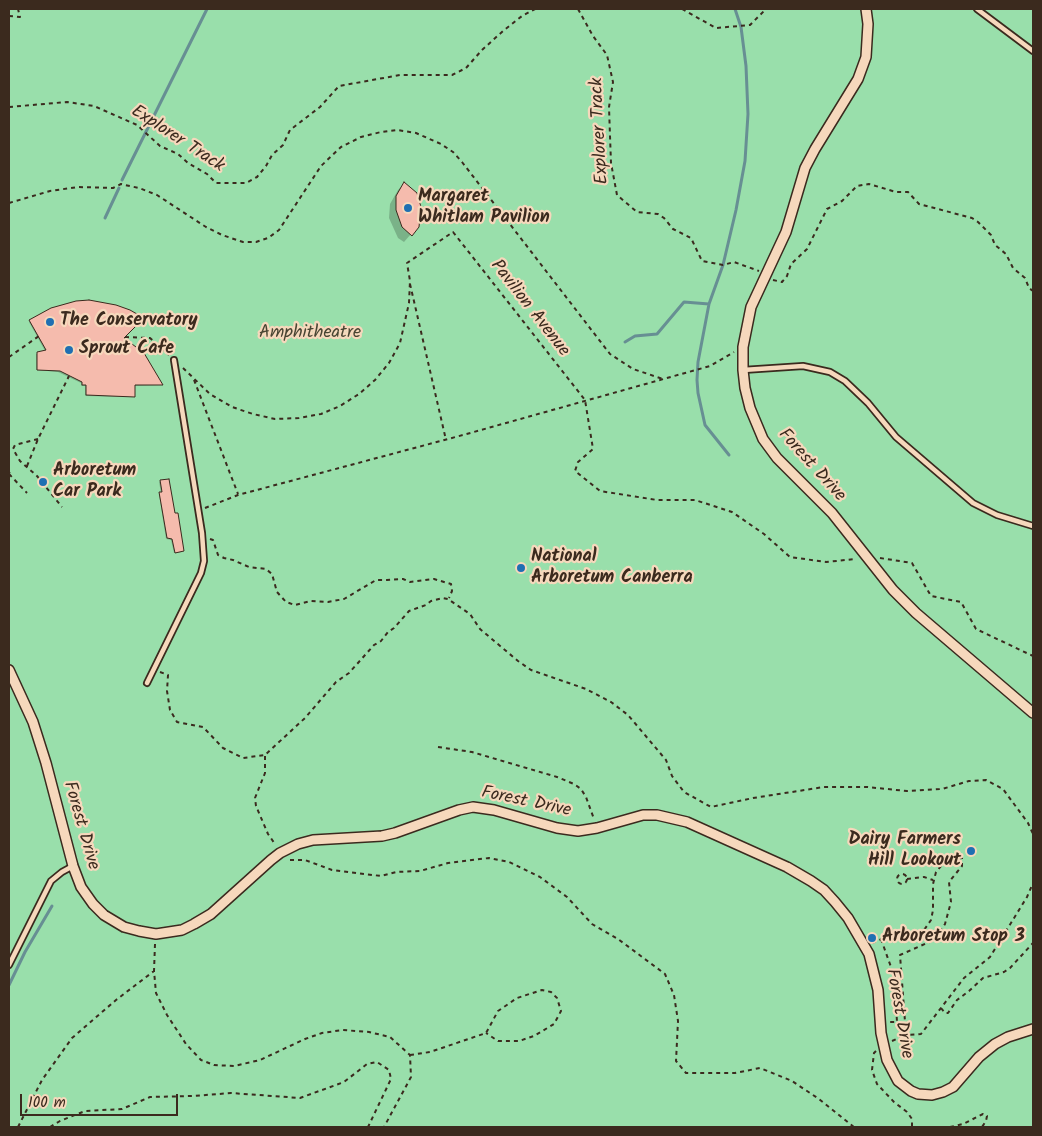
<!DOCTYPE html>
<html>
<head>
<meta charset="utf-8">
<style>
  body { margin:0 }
  #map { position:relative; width:1042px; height:1136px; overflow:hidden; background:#f6d8bc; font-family:Kalam,sans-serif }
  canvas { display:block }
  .frame { position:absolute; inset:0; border:10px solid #3b2a1e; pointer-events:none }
  .scale { position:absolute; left:20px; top:1094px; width:158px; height:22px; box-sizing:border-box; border:2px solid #3b2a1e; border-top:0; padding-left:6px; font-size:15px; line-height:18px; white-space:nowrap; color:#3b2a1e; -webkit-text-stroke:4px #f6d8bc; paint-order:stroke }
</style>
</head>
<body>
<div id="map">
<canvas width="1042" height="1136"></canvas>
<div class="frame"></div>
<div class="scale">100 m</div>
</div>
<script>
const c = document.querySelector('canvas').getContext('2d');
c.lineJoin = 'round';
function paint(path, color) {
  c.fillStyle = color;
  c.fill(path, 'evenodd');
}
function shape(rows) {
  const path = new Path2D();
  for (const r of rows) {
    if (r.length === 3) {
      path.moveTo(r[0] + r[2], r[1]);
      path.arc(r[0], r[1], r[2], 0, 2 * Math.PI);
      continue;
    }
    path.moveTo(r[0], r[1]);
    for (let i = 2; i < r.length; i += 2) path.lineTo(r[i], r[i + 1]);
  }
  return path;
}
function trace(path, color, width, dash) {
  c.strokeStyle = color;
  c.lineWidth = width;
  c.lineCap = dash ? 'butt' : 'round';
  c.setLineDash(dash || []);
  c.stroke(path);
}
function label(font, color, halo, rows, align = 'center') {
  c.font = font + ' Kalam,sans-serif';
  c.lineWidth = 4.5;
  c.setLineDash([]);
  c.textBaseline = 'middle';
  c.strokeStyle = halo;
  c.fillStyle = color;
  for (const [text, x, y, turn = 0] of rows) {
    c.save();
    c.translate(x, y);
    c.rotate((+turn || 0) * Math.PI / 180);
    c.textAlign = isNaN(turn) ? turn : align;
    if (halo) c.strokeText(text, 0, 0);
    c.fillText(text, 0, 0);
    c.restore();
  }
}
const green = shape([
  [9,9,1033,9,1033,1127,9,1127]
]);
const shadow = shape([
  [404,184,418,226,404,242,398,238,389,218,390,204,398,190],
  [30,321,122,338,143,354,161,385,134,386,133,397,85,396,85,386,81,386,81,383,58,372,36,370,36,354,45,351,29,322],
  [160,481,183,551,182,552,174,553,171,540,166,539,159,494,161,493,159,482]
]);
const stream = shape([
  [122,180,207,9],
  [105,218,119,188],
  [625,342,635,336,657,334,684,302,709,304],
  [729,455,705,425,698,393,697,380,698,362,709,304,723,265,736,210,745,161,748,114,746,66,741,27,735,9],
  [9,985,25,952,52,906]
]);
const building = shape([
  [404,182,417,193,421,207,419,227,412,236,402,227,396,210,396,196,404,182],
  [89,300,116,305,130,310,144,318,124,338,144,353,163,385,135,385,135,397,86,395,86,385,82,385,82,382,60,371,37,370,37,352,46,350,29,320,51,308,76,301,89,300],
  [169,479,175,513,178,513,184,551,175,553,172,539,167,538,159,492,162,492,160,480,169,479]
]);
const path = shape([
  [578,9,593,36,607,55,613,82,609,107,610,136,611,163,617,195,637,212,658,214,664,218,673,229,691,238,702,261,723,265,734,262,759,271],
  [682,9,716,28,750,25,766,9],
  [9,16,20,17,18,9],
  [9,107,67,102,94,106,137,125,160,146,178,154,188,163,207,174,216,183,246,183,257,177,266,166,272,155,283,145,290,130,320,107,339,86,400,75,452,75,466,68,482,50,503,31,522,16,535,9],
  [9,203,50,191,78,187,113,188,121,184,125,185,139,188,157,195,206,227,222,235,243,242,256,242,268,238,279,230,321,166,341,147,361,137,381,132,397,130,416,133,441,144,453,152,462,162,610,354,633,369,663,379],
  [773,280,782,282,787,276,791,264,807,249,827,209,842,201,857,186,869,184,896,192,908,192,919,204,972,218,978,222,991,235,995,245,1006,254,1013,268,1025,278,1029,288,1033,291],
  [410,284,446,440],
  [125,337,150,338,169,355],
  [9,357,39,336],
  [183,368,210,394,232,407,253,414,275,419,299,418,321,414,340,406,359,394,375,380,389,363,400,343,409,303,410,281,407,263,453,232,585,400,593,449,578,462,575,471,600,491,657,500,695,500,732,512,764,534,790,557,826,562,855,559],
  [194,380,238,494],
  [38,439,15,445,13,449,20,461,37,476,62,507],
  [27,466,38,439,69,376],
  [9,473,10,472],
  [9,474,27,493],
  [205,508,238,495,463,435,710,366,734,352],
  [210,539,213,540,218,555,224,558,233,560,249,567,266,569,272,574,277,592,286,602,295,605,311,601,328,602,344,599,376,580,387,580,403,579,410,582,434,579,444,582,451,584,452,591,449,598],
  [880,558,912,563,931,596,961,602,976,629,1033,656],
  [160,672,168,675,167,691,170,710,177,722,203,727,223,748,243,758,265,755,305,718,336,682,349,673,374,645,381,641,388,632,394,628,409,611,426,605,431,601,443,598,448,599,470,614,480,629,518,661,531,670,586,689,611,702,628,715,666,760,672,776,684,792,711,807,753,798,824,787,867,787,907,791,942,789,969,781,986,780,1003,789,1028,823,1033,834],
  [438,747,472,752,557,777,574,784,581,789,586,797,594,819],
  [265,756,265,773,255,798,256,806,268,834,275,844],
  [290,860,305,860,332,870,381,876,396,872,420,871,448,863,489,858,509,862,540,877,567,897,592,924,618,939,665,974,674,995,678,1021,676,1061,686,1073,735,1073,760,1068,792,1081,819,1099,854,1127],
  [902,879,5],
  [907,879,924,877,933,880],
  [881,939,891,967,895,987,897,1022,890,1022],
  [872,943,892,935,914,936,924,930,931,920,933,910,933,884,936,872,942,865,949,860,962,858,962,866,949,882,951,902,945,924,936,939,900,955,906,1035,921,1034,964,978,990,957,1027,897,1033,883],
  [155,944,154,971,156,993,167,1015,186,1044,201,1060,214,1065,234,1066,260,1060,305,1039,322,1033,343,1030,369,1032,390,1037,410,1055,411,1077,384,1127],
  [941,1008,945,1013,948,1013,957,1000,969,991,983,978,1004,972,1010,968,1033,943],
  [892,1041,906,1035],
  [876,1051,874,1053,872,1070,877,1084,894,1102,907,1112,912,1119,912,1127],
  [410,1055,430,1052,486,1033,498,1011,517,998,542,990,551,992,557,998,561,1011,554,1024,534,1036,519,1041,498,1041,486,1033],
  [18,1127,42,1080,72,1038,116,1000,154,971],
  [50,1127,60,1121,85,1111,122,1109,150,1097,193,1096,231,1093,300,1098,344,1082,367,1064,377,1062,389,1070,391,1079,368,1127],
  [950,1127,963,1124,983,1114,987,1116,986,1121,982,1127]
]);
const service = shape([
  [977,9,1033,51],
  [743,370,803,366,830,372,845,381,868,403,896,437,973,503,997,515,1033,526],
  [147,683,201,573,204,561,202,533,174,360],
  [9,965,51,881,62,872,73,866]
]);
const minor = shape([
  [866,9,868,24,866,57,858,79,815,149,805,168,786,232,751,307,743,347,743,370,745,388,750,408,763,439,777,458,832,513,893,590,916,613,1033,713],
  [9,670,33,722,46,763,73,866,81,887,93,904,104,915,124,927,139,931,156,934,182,930,194,924,211,914,271,860,280,853,298,844,313,840,382,836,395,833,459,810,473,807,494,810,557,828,578,831,597,828,643,815,657,815,687,822,787,867,811,881,824,890,835,902,848,918,869,954,878,990,881,1033,887,1060,898,1081,911,1091,918,1094,932,1095,943,1092,953,1087,979,1057,995,1044,1008,1037,1033,1029]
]);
const markers = [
  [408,208,5,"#1f6fb2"],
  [50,322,5,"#1f6fb2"],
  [69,350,5,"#1f6fb2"],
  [43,482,5,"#1f6fb2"],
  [521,568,5,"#1f6fb2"],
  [971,851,5,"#1f6fb2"],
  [872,938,5,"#1f6fb2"]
];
const streetNames = [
  ["Explorer Track",601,131,-93],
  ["Explorer Track",177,140,33],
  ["Pavilion Avenue",529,309,52],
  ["Forest Drive",811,466,48],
  ["Forest Drive",526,803,12],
  ["Forest Drive",80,826,74],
  ["Forest Drive",898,1014,80]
];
const poiNames = [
  ["Margaret",418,198],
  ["Whitlam Pavilion",418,219],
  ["The Conservatory",60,322],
  ["Sprout Cafe",79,350],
  ["Arboretum",53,472],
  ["Car Park",53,493],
  ["National",531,558],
  ["Arboretum Canberra",531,579],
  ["Dairy Farmers",961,841,"right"],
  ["Hill Lookout",961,862,"right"],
  ["Arboretum Stop 3",882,938]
];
const parkNames = [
  ["Amphitheatre",310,334]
];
paint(green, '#99dfab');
paint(shadow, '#0003');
trace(stream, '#678f93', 3);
paint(building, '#f5bbad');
trace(building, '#3b2a1e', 1);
trace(service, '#3b2a1e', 8);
trace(minor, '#3b2a1e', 12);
trace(path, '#3b2a1e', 2, [4, 4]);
trace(service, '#f6d8bc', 4.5);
trace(minor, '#f6d8bc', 9);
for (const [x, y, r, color] of markers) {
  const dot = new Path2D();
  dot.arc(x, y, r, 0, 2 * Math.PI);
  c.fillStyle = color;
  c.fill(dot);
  trace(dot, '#f6d8bc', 2);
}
label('18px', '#3b2a1e', '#f6d8bc', streetNames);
label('bold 18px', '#3b2a1e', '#f6d8bc', poiNames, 'left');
label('18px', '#494533', '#f6d8bc', parkNames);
</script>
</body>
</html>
